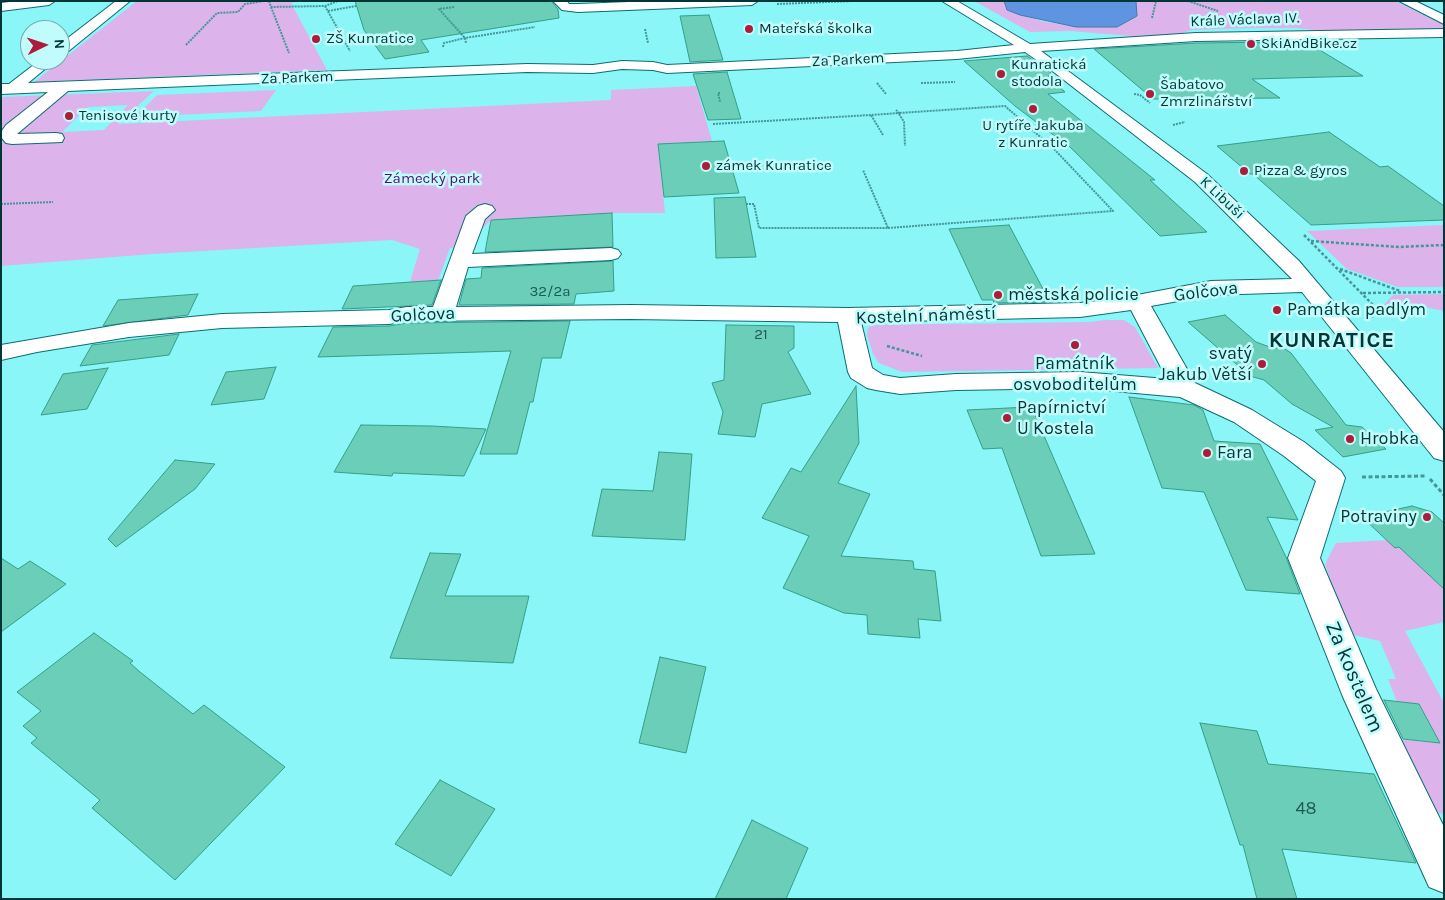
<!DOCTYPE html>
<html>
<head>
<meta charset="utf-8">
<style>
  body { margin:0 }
  #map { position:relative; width:1445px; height:900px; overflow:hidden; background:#8af6f8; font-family:Karla,sans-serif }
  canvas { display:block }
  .frame { position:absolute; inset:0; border:2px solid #013536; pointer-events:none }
  .north { position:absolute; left:20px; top:20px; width:50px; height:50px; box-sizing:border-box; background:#c0fcfc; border:1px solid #74acad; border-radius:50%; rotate:86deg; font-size:14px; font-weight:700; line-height:20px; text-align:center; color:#013536 }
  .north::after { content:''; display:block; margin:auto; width:18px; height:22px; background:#af1b3a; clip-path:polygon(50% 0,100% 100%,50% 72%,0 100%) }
</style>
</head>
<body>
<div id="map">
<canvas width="1445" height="900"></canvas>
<div class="frame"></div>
<div class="north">N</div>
</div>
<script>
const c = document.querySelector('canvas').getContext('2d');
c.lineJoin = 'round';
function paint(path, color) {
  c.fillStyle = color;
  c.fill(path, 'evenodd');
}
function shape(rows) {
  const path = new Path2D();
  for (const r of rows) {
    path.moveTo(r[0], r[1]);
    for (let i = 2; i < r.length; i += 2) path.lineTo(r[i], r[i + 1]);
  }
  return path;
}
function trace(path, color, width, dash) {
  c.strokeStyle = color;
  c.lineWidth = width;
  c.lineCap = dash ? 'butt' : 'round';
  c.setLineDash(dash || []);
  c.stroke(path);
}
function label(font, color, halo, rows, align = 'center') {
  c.font = font + ' Karla,sans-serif';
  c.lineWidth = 5;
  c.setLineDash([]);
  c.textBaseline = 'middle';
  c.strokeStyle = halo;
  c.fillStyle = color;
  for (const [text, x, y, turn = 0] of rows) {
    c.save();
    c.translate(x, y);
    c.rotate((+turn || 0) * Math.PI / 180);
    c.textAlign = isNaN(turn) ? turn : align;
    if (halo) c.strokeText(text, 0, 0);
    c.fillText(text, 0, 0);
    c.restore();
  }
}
const green = shape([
  [137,1,300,1,291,3,327,70,34,82],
  [974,1,1004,1,1007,10,1041,21,1076,27,1117,27,1137,16,1136,1,1395,1,1444,25,1444,29,1323,31,1297,28,1247,28,1191,30,1180,34,1143,37,1070,31,1030,32],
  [696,86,712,141,658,144,665,213,612,213,491,220,465,246,450,248,438,280,410,282,420,249,392,240,152,254,1,266,1,97,154,91,118,124,611,100,611,90],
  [128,105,104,130,62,132,88,107],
  [276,90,261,111,135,117,157,95],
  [1444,225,1444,287,1398,287,1347,269,1307,231],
  [1444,294,1444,311,1425,307,1383,306,1393,295],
  [1105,320,1124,320,1135,327,1158,368,902,372,879,363,873,354,867,335,868,328,873,325,1090,322],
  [1387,540,1406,545,1444,589,1444,622,1405,631,1444,703,1444,814,1430,812,1395,739,1440,743,1419,704,1397,702,1388,679,1396,679,1380,641,1349,634,1325,564,1336,543]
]);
const water = shape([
  [1004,1,1136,1,1137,16,1117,27,1076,27,1020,15,1007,10,1004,1]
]);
const building = shape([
  [355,1,551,1,558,9,559,18,421,40,429,52,385,59,364,30,355,1],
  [709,15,723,60,690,62,680,16,709,15],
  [1277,42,1282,44,1308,43,1363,76,1252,79,1280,98,1153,99,1094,49,1196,43,1277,42],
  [1027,56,1051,73,1048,76,1065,92,1048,94,1155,180,1150,180,1207,232,1160,236,1063,140,1060,140,1015,106,964,61,1027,56],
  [727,72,741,119,708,120,693,74,727,72],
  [1329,132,1380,167,1388,166,1444,206,1444,220,1311,225,1253,174,1250,174,1217,146,1329,132],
  [724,141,739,193,664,197,658,144,724,141],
  [745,197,756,257,716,258,714,198,745,197],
  [612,213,613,247,485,252,491,220,612,213],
  [1009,225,1050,302,994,303,993,300,982,300,949,229,1009,225],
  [613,261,614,291,576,294,574,304,459,305,466,279,481,278,482,268,613,261],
  [441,280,432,305,342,309,353,286,441,280],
  [198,294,188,315,103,326,118,300,198,294],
  [1225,315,1256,342,1275,349,1280,346,1291,353,1346,425,1362,427,1386,449,1343,457,1315,430,1333,427,1292,404,1264,380,1250,376,1188,322,1225,315],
  [570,321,561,358,542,358,533,402,530,402,517,454,480,454,511,351,318,357,333,327,389,326,407,323,570,321],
  [726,325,794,326,794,348,788,352,811,394,762,404,755,437,718,434,723,412,712,383,724,380,726,325],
  [179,334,169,355,80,366,92,345,179,334],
  [276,367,264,399,211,405,226,372,276,367],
  [108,368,87,409,41,415,63,374,108,368],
  [856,386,859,443,838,483,870,494,841,556,913,561,914,569,935,571,941,621,918,619,920,638,868,634,867,615,844,613,783,588,809,536,762,518,791,468,801,472,856,386],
  [1129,397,1194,405,1203,410,1214,441,1260,444,1298,520,1267,517,1286,557,1300,594,1246,590,1204,492,1162,488,1129,397],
  [1029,407,1032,408,1095,554,1041,556,1002,448,983,449,967,410,1029,407],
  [361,425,432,426,486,429,464,476,393,473,392,476,334,472,361,425],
  [659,452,692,454,685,540,592,536,602,489,653,491,659,452],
  [175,460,215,464,195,489,116,547,108,539,175,460],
  [1412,506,1432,512,1444,523,1444,589,1399,547,1395,548,1362,517,1412,506],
  [430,553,461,554,445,596,529,596,513,663,390,658,430,553],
  [1,558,18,569,30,561,66,584,1,632,1,558],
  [94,633,133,661,130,663,140,672,193,714,204,705,285,767,175,880,92,808,100,800,31,743,37,738,23,726,41,711,17,692,94,633],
  [660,657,706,667,686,753,639,743,660,657],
  [1384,700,1419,704,1440,743,1403,739,1384,700],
  [1200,723,1257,731,1268,764,1374,774,1416,863,1282,849,1297,899,1257,899,1243,845,1240,845,1200,723],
  [440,780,495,809,451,876,395,844,440,780],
  [752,820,808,848,786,899,715,899,752,820]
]);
const pathFar2 = shape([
  [269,1,271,7,325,6,338,1],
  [1188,1,1218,11],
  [777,4,853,1],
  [325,6,350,51],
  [271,7,289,53],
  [454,7,439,9,465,38,466,43],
  [328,11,356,6],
  [1152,18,1156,1],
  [645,29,648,43],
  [186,45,217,13,238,12,245,4,264,1],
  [443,47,444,43,465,38,535,27],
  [877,83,886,94],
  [921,83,955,82],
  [720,93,718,93,720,102],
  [1134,94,1140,95,1150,103],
  [899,114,904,122,905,146],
  [713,124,871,115],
  [1173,125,1185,122],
  [883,135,871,115,899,113,896,110],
  [1,204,53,202],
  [746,204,754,204,759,228,888,228,863,170],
  [888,228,1113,211,1054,149,1005,106,899,113]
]);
const pathFar1 = shape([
  [1304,235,1379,311,1372,317],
  [1311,241,1399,247,1444,245],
  [1340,269,1400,291],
  [1363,293,1444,292],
  [887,346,922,356]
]);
const path = shape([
  [1362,477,1425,476],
  [1430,479,1444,495]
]);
const minor = shape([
  [18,1,55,1,49,5,1,11,1,3,18,1],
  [116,1,130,1,65,54,60,55,60,44,116,1],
  [553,1,567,1,569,4,578,4,654,1,758,1,752,5,578,12,562,10,553,1],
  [942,1,957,1,1030,44,1196,33,1444,29,1444,37,1196,41,1041,51,1207,174,1299,261,1444,432,1444,461,1434,458,1302,292,1211,295,1151,306,1195,383,1252,410,1304,442,1341,471,1345,478,1320,558,1376,689,1444,827,1444,893,1429,887,1343,697,1288,558,1316,481,1284,456,1234,422,1180,397,1080,388,956,390,900,394,876,390,867,388,851,378,848,372,838,322,631,319,407,321,389,324,222,328,129,337,37,352,1,360,1,345,129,323,222,314,389,310,407,307,433,307,466,216,478,206,485,204,492,206,495,210,485,219,472,254,611,248,618,250,621,254,618,258,611,260,468,267,456,307,631,305,848,308,1080,303,1116,299,1211,281,1292,279,1195,182,1055,73,1025,52,957,59,667,73,653,70,622,69,593,73,527,72,68,91,17,134,56,133,62,134,64,138,62,142,12,144,6,143,1,137,1,132,6,125,48,92,1,94,1,84,9,84,40,60,56,60,28,83,527,64,593,65,622,61,653,62,667,65,957,51,1014,45,942,1],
  [1131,310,1167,379,1080,372,956,374,900,378,883,375,872,368,861,322,1080,317,1131,310],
  [1399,1,1415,1,1444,15,1444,24,1399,1]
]);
const markers = [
  [749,29,5,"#af1b3a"],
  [316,39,5,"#af1b3a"],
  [1251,44,5,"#af1b3a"],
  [1001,74,5,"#af1b3a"],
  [1150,94,5,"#af1b3a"],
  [1033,109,5,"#af1b3a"],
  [69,116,5,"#af1b3a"],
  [706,166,5,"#af1b3a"],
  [1244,171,5,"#af1b3a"],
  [998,295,5,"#af1b3a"],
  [1277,310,5,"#af1b3a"],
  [1075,345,5,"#af1b3a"],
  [1262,364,5,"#af1b3a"],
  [1007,418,5,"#af1b3a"],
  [1350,439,5,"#af1b3a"],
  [1207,453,5,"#af1b3a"],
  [1427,517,5,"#af1b3a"]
];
const farStreetnames = [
  ["Krále Václava IV.",1245,20,-2],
  ["Za Parkem",848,60,-3],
  ["Za Parkem",297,78,-2],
  ["K Libuši",1222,198,43]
];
const farPoinames = [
  ["Mateřská školka",759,29],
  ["ZŠ Kunratice",326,39],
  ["SkiAndBike.cz",1261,44],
  ["Kunratická",1011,65],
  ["stodola",1011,82],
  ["Šabatovo",1160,85],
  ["Zmrzlinářství",1160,102],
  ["Tenisové kurty",79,116],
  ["U rytíře Jakuba",1033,126,"center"],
  ["z Kunratic",1033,143,"center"],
  ["zámek Kunratice",716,166],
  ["Pizza & gyros",1254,171]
];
const farParknames = [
  ["Zámecký park",432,179]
];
const numberNames = [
  ["32/2a",550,292],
  ["21",761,335]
];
const streetNames = [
  ["Golčova",1206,292,-7],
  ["Golčova",423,315,-3],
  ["Kostelní náměstí",926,316,-2]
];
const poiNames = [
  ["městská policie",1008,295],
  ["Památka padlým",1287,310],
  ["svatý",1252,354,"right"],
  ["Jakub Větší",1252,375,"right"],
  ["Památník",1075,364,"center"],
  ["osvoboditelům",1075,385,"center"],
  ["Papírnictví",1017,408],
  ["U Kostela",1017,429],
  ["Hrobka",1360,439],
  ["Fara",1217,453],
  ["Potraviny",1417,517,"right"]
];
const nearNumbernames = [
  ["48",1306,809]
];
const nearStreetnames = [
  ["Za kostelem",1354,677,67]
];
const districtNames = [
  ["KUNRATICE",1332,341]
];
paint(green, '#dcb3eb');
paint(water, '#5f95e0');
trace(water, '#4378ad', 1);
paint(building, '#6aceb8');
trace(building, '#349e89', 1);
trace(minor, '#0b6d6f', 2);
trace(pathFar2, '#469698', 2, [2, 1]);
trace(pathFar1, '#469698', 2.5, [3, 2]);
trace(path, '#469698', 3, [4, 2.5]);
paint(minor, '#fff');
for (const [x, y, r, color] of markers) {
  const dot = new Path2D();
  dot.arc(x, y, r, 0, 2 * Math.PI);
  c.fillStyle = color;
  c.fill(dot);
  trace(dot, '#c0fcfc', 2);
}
label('15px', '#013536', '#c0fcfc', farStreetnames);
label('15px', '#013536', '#c0fcfc', farPoinames, 'left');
label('15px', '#580c6d', '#c0fcfc', farParknames);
label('15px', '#1b5b56', null, numberNames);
label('18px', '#013536', '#c0fcfc', streetNames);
label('18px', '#013536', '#c0fcfc', poiNames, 'left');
label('18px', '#1b5b56', null, nearNumbernames);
label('21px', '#013536', '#c0fcfc', nearStreetnames);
c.letterSpacing = '1px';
label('bold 22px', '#013536', '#c0fcfc', districtNames);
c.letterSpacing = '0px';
</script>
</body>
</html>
